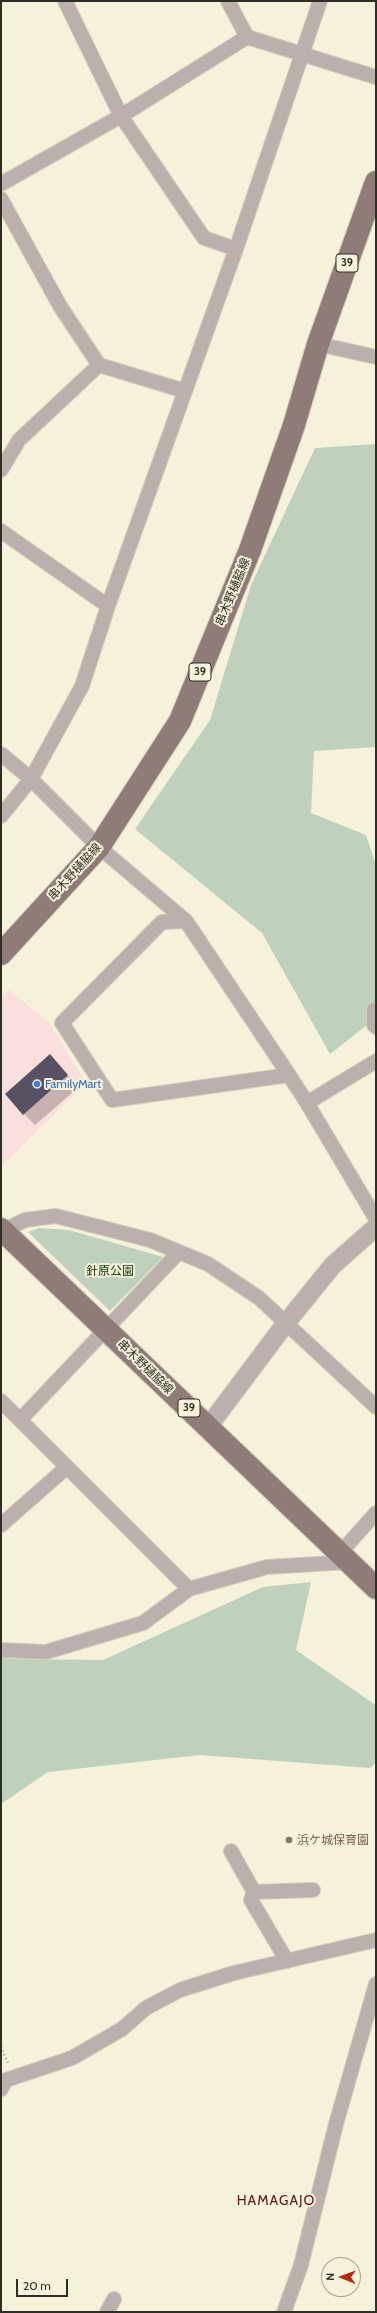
<!DOCTYPE html>
<html>
<head>
<meta charset="utf-8">
<style>
  body { margin:0 }
  #map { position:relative; width:377px; height:2313px; overflow:hidden; background:#f5f1da; font-family:Cabin,sans-serif }
  canvas { display:block }
  .frame { position:absolute; inset:0; border:2px solid #2f2e25; pointer-events:none }
  .north { position:absolute; left:321px; top:2257px; width:40px; height:40px; box-sizing:border-box; background:#f5f1da; border:1px solid #a6a392; border-radius:50%; rotate:271deg; font-size:11px; font-weight:700; line-height:16px; text-align:center; color:#2f2e25 }
  .north::after { content:''; display:block; margin:auto; width:14px; height:18px; background:#b52816; clip-path:polygon(50% 0,100% 100%,50% 72%,0 100%) }
  .scale { position:absolute; left:16px; top:2279px; width:52px; height:18px; box-sizing:border-box; border:2px solid #2f2e25; border-top:0; padding-left:5px; font-size:12px; line-height:14px; white-space:nowrap; color:#2f2e25; -webkit-text-stroke:3px #f5f1da; paint-order:stroke }
</style>
</head>
<body>
<div id="map">
<canvas width="377" height="2313"></canvas>
<div class="frame"></div>
<div class="north">N</div>
<div class="scale">20 m</div>
</div>
<script>
const c = document.querySelector('canvas').getContext('2d');
c.lineJoin = 'round';
function paint(path, color) {
  c.fillStyle = color;
  c.fill(path, 'evenodd');
}
function shape(rows) {
  const path = new Path2D();
  for (const r of rows) {
    path.moveTo(r[0], r[1]);
    for (let i = 2; i < r.length; i += 2) path.lineTo(r[i], r[i + 1]);
  }
  return path;
}
function trace(path, color, width, dash) {
  c.strokeStyle = color;
  c.lineWidth = width;
  c.lineCap = dash ? 'butt' : 'round';
  c.setLineDash(dash || []);
  c.stroke(path);
}
function label(font, color, halo, rows, align = 'center') {
  c.font = font + ' Cabin,"Noto Sans JP",sans-serif';
  c.lineWidth = 4;
  c.setLineDash([]);
  c.textBaseline = 'middle';
  c.strokeStyle = halo;
  c.fillStyle = color;
  for (const [text, x, y, turn = 0] of rows) {
    c.save();
    c.translate(x, y);
    c.rotate((+turn || 0) * Math.PI / 180);
    c.textAlign = isNaN(turn) ? turn : align;
    if (halo) c.strokeText(text, 0, 0);
    c.fillText(text, 0, 0);
    c.restore();
  }
}
const commercial = shape([
  [10,990,51,1025,86,1083,1,1166,1,997]
]);
const green = shape([
  [376,444,376,747,314,751,311,813,366,835,376,865,376,1018,330,1054,262,933,135,829,210,720,251,585,315,448],
  [39,1228,69,1230,163,1257,110,1311,28,1232],
  [311,1582,296,1650,374,1704,376,1703,376,1763,370,1768,200,1755,48,1772,1,1804,1,1657,13,1659,103,1660,263,1587]
]);
const shadow = shape([
  [50,1056,79,1087,35,1125,24,1114]
]);
const building = shape([
  [50,1054,68,1075,23,1115,5,1094]
]);
const path = shape([
  [1,2047,8,2063]
]);
const minor = shape([
  [65,1,121,116,204,238,236,249,108,606],
  [228,1,247,37],
  [1,184,121,116,247,37,376,77],
  [1,199,60,306,99,365,19,440,1,470],
  [236,249,320,1],
  [318,344,376,357],
  [99,365,185,391],
  [1,531,108,606,82,686,31,779,1,816],
  [1,754,31,779,99,847,186,921],
  [376,1009,374,1010,374,1025,376,1027],
  [289,1075,112,1100,62,1023,162,922,186,921,289,1075,307,1103,376,1219],
  [307,1103,376,1061],
  [3,1231,25,1220,56,1216,150,1240,208,1264,259,1298,376,1407],
  [1,1401,189,1589],
  [20,1420,179,1252],
  [1,1525,67,1467],
  [340,1553,376,1513],
  [1,1650,46,1652,143,1623,189,1589,267,1567,349,1562],
  [231,1851,254,1892],
  [287,1961,251,1900,254,1892,313,1890],
  [1,2089,6,2080,72,2058,122,2029,146,2008,180,1990,234,1973,376,1940],
  [107,2312,114,2299],
  [284,2312,301,2265,336,2124,376,1984]
]);
const tertiary = shape([
  [208,1427,286,1323,333,1265,376,1227]
]);
const primary = shape([
  [1,954,99,847,180,721,250,550,294,425,318,344,376,182],
  [1,1229,376,1588]
]);
const markers = [
  [37,1084,4,"#3f7fe0"],
  [289,1840,4,"#8d6e63"]
];
const shields = [
  [347,263,22],
  [200,672,22],
  [189,1408,22]
];
const shieldNames = [
  ["39",347,263],
  ["39",200,672],
  ["39",189,1408]
];
const streetNames = [
  ["串木野樋脇線",233,592,-68],
  ["串木野樋脇線",75,872,-48],
  ["串木野樋脇線",145,1367,44]
];
const shopNames = [
  ["FamilyMart",45,1084]
];
const parkNames = [
  ["針原公園",110,1271]
];
const educationNames = [
  ["浜ケ城保育園",297,1840]
];
const quarterNames = [
  ["HAMAGAJO",276,2201]
];
paint(commercial, '#fadfde');
paint(green, '#bfd1bc');
paint(shadow, '#0003');
paint(building, '#575163');
trace(minor, '#d1ceb9', 16);
trace(tertiary, '#d1ceb9', 20);
trace(primary, '#d1ceb9', 24);
trace(path, '#9b9988', 2.5, [1, 3]);
trace(minor, '#bcb0ae', 14);
trace(tertiary, '#bcb0ae', 18);
trace(primary, '#8f7b78', 22);
for (const [x, y, r, color] of markers) {
  const dot = new Path2D();
  dot.arc(x, y, r, 0, 2 * Math.PI);
  c.fillStyle = color;
  c.fill(dot);
  trace(dot, '#f5f1da', 1.5);
}
for (const [x, y, w] of shields) {
  const box = new Path2D();
  box.roundRect(x - w / 2, y - 9, w, 18, 3);
  c.fillStyle = '#f5f1da';
  c.fill(box);
  trace(box, '#2f2e25', 1);
}
label('bold 11px', '#2f2e25', null, shieldNames);
label('12px', '#2f2e25', '#f5f1da', streetNames);
label('12px', '#366cbe', '#f5f1da', shopNames, 'left');
label('12px', '#12360d', '#f5f1da', parkNames);
label('12px', '#785e54', '#f5f1da', educationNames, 'left');
c.letterSpacing = '1px';
label('14px', '#601c13', '#f5f1da', quarterNames);
c.letterSpacing = '0px';
</script>
</body>
</html>
